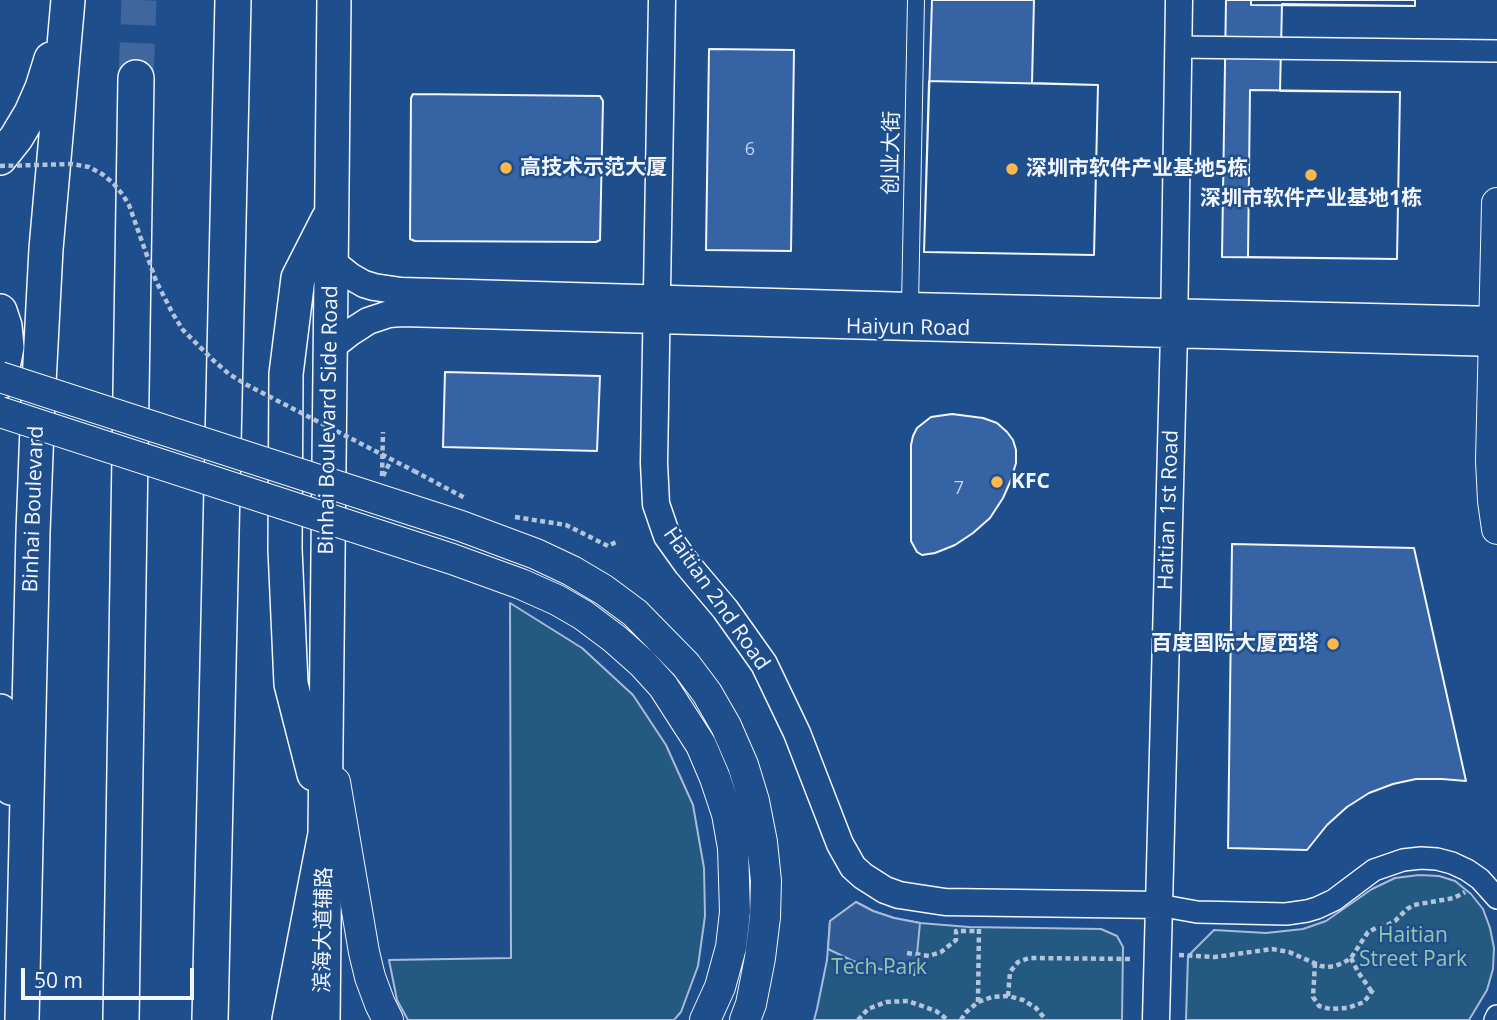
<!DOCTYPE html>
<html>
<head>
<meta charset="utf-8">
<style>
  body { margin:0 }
  #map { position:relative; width:1497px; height:1020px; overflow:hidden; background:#1f4e8c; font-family:"Open Sans",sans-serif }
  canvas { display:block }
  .scale { position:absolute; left:21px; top:968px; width:173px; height:32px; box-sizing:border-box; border:4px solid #f2f6ff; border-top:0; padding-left:9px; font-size:21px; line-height:24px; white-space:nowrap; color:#f2f6ff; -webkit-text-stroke:5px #1f4e8c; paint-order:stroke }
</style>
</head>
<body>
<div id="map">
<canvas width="1497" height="1020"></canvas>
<div class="scale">50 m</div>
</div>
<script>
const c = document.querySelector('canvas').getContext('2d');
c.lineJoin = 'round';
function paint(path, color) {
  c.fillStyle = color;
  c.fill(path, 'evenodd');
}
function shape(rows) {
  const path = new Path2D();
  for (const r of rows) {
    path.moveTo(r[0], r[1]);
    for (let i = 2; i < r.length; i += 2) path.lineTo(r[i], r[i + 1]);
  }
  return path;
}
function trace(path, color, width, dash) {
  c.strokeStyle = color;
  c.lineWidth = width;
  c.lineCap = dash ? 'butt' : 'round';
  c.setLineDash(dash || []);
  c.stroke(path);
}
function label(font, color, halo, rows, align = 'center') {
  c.font = font + ' "Open Sans","Noto Sans SC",sans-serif';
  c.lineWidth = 5;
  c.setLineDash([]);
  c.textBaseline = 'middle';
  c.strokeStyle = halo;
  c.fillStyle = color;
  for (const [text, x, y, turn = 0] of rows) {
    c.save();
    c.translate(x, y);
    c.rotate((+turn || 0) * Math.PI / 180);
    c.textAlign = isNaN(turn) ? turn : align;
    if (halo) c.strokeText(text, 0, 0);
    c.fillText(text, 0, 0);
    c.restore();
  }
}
const green = shape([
  [510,603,582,648,633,695,666,745,693,805,704,868,705,916,698,966,681,1012,674,1020,408,1020,397,1000,389,960,511,958,510,603],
  [1419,875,1439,876,1455,881,1471,894,1483,909,1490,928,1494,948,1493,969,1487,990,1469,1020,1186,1020,1188,956,1214,930,1266,933,1303,929,1326,921,1372,889,1395,878,1419,875],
  [856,902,873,911,894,918,920,923,969,927,1101,929,1117,936,1123,947,1122,1020,814,1020,817,1009,827,960,830,921,856,902]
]);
const parking = shape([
  [856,902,873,911,894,918,920,923,915,975,880,969,853,961,828,949,830,921,856,902]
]);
const building = shape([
  [932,0,1034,0,1032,83,1098,85,1094,255,924,252,932,0],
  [1226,0,1415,0,1415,6,1282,4,1280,91,1400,92,1397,259,1222,257,1226,0],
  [1251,0,1415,0,1415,6,1251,5,1251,0],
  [709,49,794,50,791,251,706,250,709,49],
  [929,81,1098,85,1094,255,924,252,929,81],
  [1250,90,1400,92,1397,259,1248,257,1250,90],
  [413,94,600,96,603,101,600,240,596,242,415,241,410,239,411,98,413,94],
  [445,372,600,376,597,451,443,447,445,372],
  [952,414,983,418,997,423,1007,432,1013,440,1016,450,1016,463,1011,480,1003,498,990,518,973,533,955,545,935,553,922,555,917,552,911,541,911,445,913,436,917,428,931,417,952,414],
  [1232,544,1414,548,1466,781,1442,779,1416,779,1393,784,1369,793,1347,807,1327,825,1307,850,1228,848,1232,544]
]);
const trunkTunnel = shape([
  [136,78,139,0]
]);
const path = shape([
  [414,471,465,498],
  [382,476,383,432],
  [383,476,391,460],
  [515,517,566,525,608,546,616,542],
  [907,953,929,956,941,952,956,940,956,931,979,931],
  [1179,955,1215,957,1272,949,1289,952,1321,966,1328,967,1335,966,1343,963,1351,958,1368,932,1378,927,1387,925,1395,921,1407,909,1414,905,1454,898,1465,892],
  [1351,958,1358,972,1372,992],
  [1315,963,1313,997,1319,1006,1330,1009,1348,1008,1364,1002,1373,990],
  [1008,996,1010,972,1018,962,1029,958,1132,959],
  [978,1002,979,926],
  [858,1020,868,1009,886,1002,908,1001,936,1011,948,1020],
  [961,1020,965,1013,978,1002,992,997,1008,996,1023,1000,1036,1008,1046,1020]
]);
const pedestrian = shape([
  [910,306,916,0]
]);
const minor = shape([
  [1178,47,1497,51],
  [1158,905,1197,912,1286,914,1307,911,1317,908,1334,900,1374,870,1403,860,1421,858,1437,859,1452,863,1467,870,1480,879,1497,898],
  [1495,1020,1497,1016]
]);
const tertiary = shape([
  [662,0,654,463,656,504,667,536,687,564,725,609,764,664,797,733,840,844,853,867,863,876,885,890,899,895,945,902,1158,905],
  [331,261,350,276,364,284,374,287,401,291,910,306,1497,320],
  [329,349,351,332,368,321,389,314,402,313,1497,343],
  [1156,1020,1174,333,1179,0]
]);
const secondary = shape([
  [1497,203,1491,461,1493,501,1497,529],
  [335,782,364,952,370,977,380,1004,388,1020],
  [705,1020,720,987,731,947,735,912],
  [745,1020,751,1004,760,958,765,917]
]);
const primary = shape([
  [0,158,16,138,31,113,42,88,51,59],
  [0,311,5,326,7,347,0,382],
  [0,711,11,788],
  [314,774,291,684,285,549,286,374,298,278,328,219],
  [22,1020,33,532,38,402,46,249,68,0],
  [323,1020,334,0]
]);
const trunk = shape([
  [121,1020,136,78],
  [210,1020,233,0],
  [290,1020,325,839]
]);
const pathBridge = shape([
  [0,166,72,164,89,167,102,174,113,183,123,195,129,205,156,281,173,314,183,330,213,360,229,374,247,385,414,471]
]);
const secondaryBridge = shape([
  [0,377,461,526,536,554,572,571,604,590,635,613,686,665,707,693,726,726,743,765,754,801,762,842,766,881,765,917],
  [0,412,452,559,521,584,557,600,583,615,615,639,642,663,663,686,701,745,715,778,727,814,733,848,735,912]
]);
const markers = [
  [506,168,7,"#ffb74d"],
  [1012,169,7,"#ffb74d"],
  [1311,175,7,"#ffb74d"],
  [997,482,7,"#ffb74d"],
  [1333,644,7,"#ffb74d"]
];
const numberNames = [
  ["6",750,150],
  ["7",959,489]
];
const streetNames = [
  ["创业大街",892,153,-89],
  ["Haiyun Road",908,328,1],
  ["Binhai Boulevard Side Road",329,420,-89],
  ["Binhai Boulevard",34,509,-88],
  ["Haitian 1st Road",1169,510,-88],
  ["Haitian 2nd Road",716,599,55],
  ["滨海大道辅路",324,930,-89]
];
const poiNames = [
  ["高技术示范大厦",520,168],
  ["深圳市软件产业基地5栋",1026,169],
  ["深圳市软件产业基地1栋",1311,199,"center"],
  ["KFC",1011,482],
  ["百度国际大厦西塔",1319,644,"right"]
];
const parkNames = [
  ["Haitian",1413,936],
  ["Street Park",1413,960],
  ["Tech Park",879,968]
];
paint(green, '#245a82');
trace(green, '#a8bbd7', 2);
paint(parking, '#305b95');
trace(parking, '#a8bbd7', 2);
paint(building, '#3563a3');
trace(building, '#f2f6ff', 2);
trace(trunkTunnel, '#3f679d', 35, [35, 18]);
trace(pedestrian, '#f2f6ff', 18);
trace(minor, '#f2f6ff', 24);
trace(tertiary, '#f2f6ff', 29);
trace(secondary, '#f2f6ff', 32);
trace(primary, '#f2f6ff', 36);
trace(trunk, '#f2f6ff', 38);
trace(path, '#b3c4dc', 4.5, [5, 3.5]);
trace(pedestrian, '#1f4e8c', 16);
trace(minor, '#1f4e8c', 21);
trace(tertiary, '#1f4e8c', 26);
trace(secondary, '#1f4e8c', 30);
trace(primary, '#1f4e8c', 33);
trace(trunk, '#1f4e8c', 35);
trace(secondaryBridge, '#f2f6ff', 32, []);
trace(pathBridge, '#b3c4dc', 4.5, [5, 3.5]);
trace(secondaryBridge, '#1f4e8c', 30);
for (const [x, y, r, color] of markers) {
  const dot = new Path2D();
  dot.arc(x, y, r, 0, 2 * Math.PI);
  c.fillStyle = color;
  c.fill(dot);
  trace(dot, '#1f4e8c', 2.5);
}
label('18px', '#c3d1e8', null, numberNames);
label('21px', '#f2f6ff', '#1f4e8c', streetNames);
label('bold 21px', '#f2f6ff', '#1f4e8c', poiNames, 'left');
label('21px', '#97c8a6', '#1f4e8c', parkNames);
</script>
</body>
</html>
